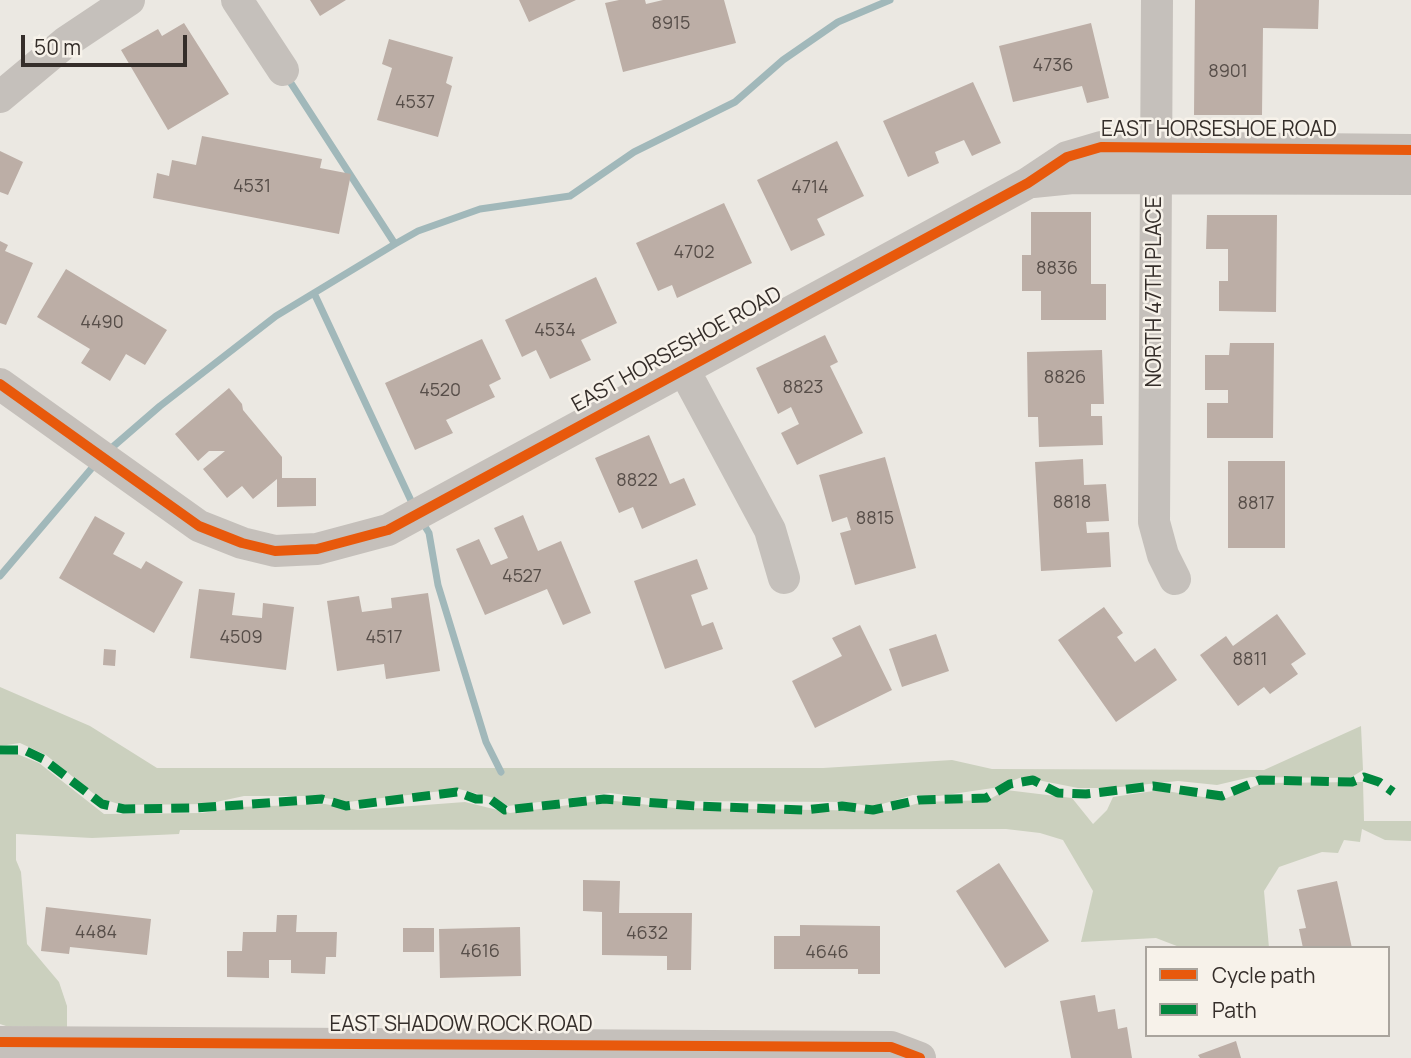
<!DOCTYPE html>
<html>
<head>
<meta charset="utf-8">
<style>
  body { margin:0 }
  #map { position:relative; width:1411px; height:1058px; overflow:hidden; background:#ebe8e2; font-family:Manrope,sans-serif }
  canvas { display:block }
  .legend { position:absolute; left:1145px; top:946px; width:245px; height:91px; box-sizing:border-box; background:#f7f2ea; border:2px solid #a9a49d; margin:0; padding:9px 12px; list-style:none; font-size:21px; color:#352e2a }
  .legend li { display:flex; align-items:center; gap:14px; height:35px }
  .legend b { width:35px; border:2px solid #a9a49d }
  .scale { position:absolute; left:21px; top:35px; width:166px; height:32px; box-sizing:border-box; border:4px solid #352e2a; border-top:0; padding-left:9px; font-size:21px; line-height:24px; white-space:nowrap; color:#352e2a; -webkit-text-stroke:5px #f7f2ea; paint-order:stroke }
</style>
</head>
<body>
<div id="map">
<canvas width="1411" height="1058"></canvas>
<ul class="legend">
<li><b style="height:9px;background:#e8590c"></b>Cycle path</li>
<li><b style="height:9px;background:#00873e"></b>Path</li>
</ul>
<div class="scale">50 m</div>
</div>
<script>
const c = document.querySelector('canvas').getContext('2d');
c.lineJoin = 'round';
function paint(path, color) {
  c.fillStyle = color;
  c.fill(path, 'evenodd');
}
function shape(rows) {
  const path = new Path2D();
  for (const r of rows) {
    path.moveTo(r[0], r[1]);
    for (let i = 2; i < r.length; i += 2) path.lineTo(r[i], r[i + 1]);
  }
  return path;
}
function trace(path, color, width, dash) {
  c.strokeStyle = color;
  c.lineWidth = width;
  c.lineCap = dash ? 'butt' : 'round';
  c.setLineDash(dash || []);
  c.stroke(path);
}
function label(font, color, halo, rows, align = 'center') {
  c.font = font + ' Manrope,sans-serif';
  c.lineWidth = 5;
  c.setLineDash([]);
  c.textBaseline = 'middle';
  c.strokeStyle = halo;
  c.fillStyle = color;
  for (const [text, x, y, turn = 0] of rows) {
    c.save();
    c.translate(x, y);
    c.rotate((+turn || 0) * Math.PI / 180);
    c.textAlign = isNaN(turn) ? turn : align;
    if (halo) c.strokeText(text, 0, 0);
    c.fillText(text, 0, 0);
    c.restore();
  }
}
const green = shape([
  [0,687,90,726,157,768,823,768,952,760,992,769,1264,770,1361,726,1363,770,1350,778,1251,777,1217,785,1178,781,1110,788,1078,788,1022,777,993,788,939,796,913,795,872,807,847,802,671,801,610,793,508,806,494,798,459,789,348,802,314,796,244,796,207,804,122,805,99,798,46,755,20,743,0,746],
  [17,754,39,763,104,814,202,813,240,807,325,804,358,810,465,802,510,813,606,800,675,808,890,811,923,802,988,800,1006,790,1072,798,1093,824,1107,810,1113,797,1160,790,1222,800,1262,783,1363,782,1364,821,1411,821,1411,841,1385,840,1362,829,1360,842,1344,840,1338,853,1322,852,1279,867,1264,891,1269,948,1182,948,1156,938,1081,942,1093,891,1063,840,1040,833,1006,829,180,830,179,834,92,838,16,834,16,860,21,872,27,944,59,982,67,1006,67,1028,6,1026,0,1024,0,755]
]);
const stream = shape([
  [287,77,395,244],
  [314,293,414,507],
  [108,451,160,406,276,316,395,244,418,231,480,209,570,196,634,152,735,102,783,60,838,22,890,0],
  [421,520,429,533,438,585,486,742,501,772],
  [0,576,97,462]
]);
const building = shape([
  [310,0,346,0,320,16],
  [519,0,576,0,529,22],
  [619,0,645,0,646,4,663,0,724,0,736,43,623,72,605,3],
  [1195,0,1319,0,1318,29,1263,28,1262,115,1194,115],
  [184,23,229,94,168,130,121,50,158,29,162,36],
  [1091,23,1109,98,1087,103,1082,86,1013,102,999,46],
  [389,39,453,57,446,83,452,86,438,137,377,120,392,68,382,64],
  [973,82,1001,143,972,156,964,140,935,152,939,163,908,177,883,121],
  [202,136,322,159,320,168,351,174,339,234,153,198,157,173,169,176,172,160,196,165],
  [837,141,864,196,817,219,825,235,791,251,757,180],
  [0,151,23,162,8,195,0,192],
  [724,203,752,263,677,298,672,285,658,291,636,243],
  [1031,212,1091,212,1091,284,1106,284,1106,320,1041,320,1041,291,1022,291,1022,255,1031,255],
  [1207,215,1277,215,1276,312,1219,311,1219,281,1228,281,1228,249,1206,249],
  [0,241,8,245,5,251,33,263,6,325,0,323],
  [66,269,167,330,145,365,126,354,110,381,81,363,90,349,37,317],
  [596,277,617,323,581,340,591,360,550,379,536,350,522,357,505,320],
  [825,335,838,362,830,366,863,433,797,465,781,433,799,424,791,407,778,414,756,368],
  [482,339,501,379,489,385,495,397,446,420,453,433,415,450,385,383],
  [1230,343,1274,343,1273,438,1207,438,1207,403,1228,403,1228,390,1205,390,1205,355,1229,355],
  [1102,350,1104,404,1091,404,1091,416,1102,416,1103,445,1039,447,1038,417,1028,417,1027,352],
  [229,388,242,404,243,410,282,457,282,478,316,478,316,506,277,507,277,479,253,499,242,486,227,498,203,469,225,451,209,451,198,461,175,434],
  [649,435,670,484,684,478,696,505,642,529,633,507,619,513,595,458],
  [885,457,916,568,855,585,840,533,851,530,847,517,832,522,819,475],
  [1083,459,1084,485,1106,484,1109,521,1086,522,1087,533,1109,532,1111,567,1041,571,1035,462],
  [1228,461,1285,461,1285,548,1228,548],
  [523,515,538,551,561,541,591,613,563,625,547,589,485,615,456,549,479,539,491,565,508,558,494,528],
  [95,516,125,533,113,554,141,569,146,561,183,582,154,633,59,578],
  [697,559,708,589,691,595,702,626,713,622,723,649,665,669,634,581],
  [199,589,235,593,232,615,262,618,263,603,294,607,286,670,190,658],
  [428,593,440,671,386,679,384,664,337,671,327,601,359,596,362,612,392,608,391,598],
  [1104,607,1123,633,1117,637,1135,662,1155,648,1177,680,1116,722,1058,640],
  [1277,614,1306,654,1291,664,1298,674,1270,694,1264,687,1238,706,1200,655,1226,636,1233,646],
  [860,625,892,690,815,728,792,681,842,656,832,638],
  [936,634,949,671,902,687,889,649],
  [104,649,116,650,115,666,103,665],
  [999,863,1049,941,1005,968,956,891],
  [583,880,620,881,619,913,692,913,691,970,667,970,667,956,602,955,602,912,583,911],
  [1337,881,1352,948,1303,948,1299,929,1306,928,1297,890],
  [46,907,151,919,147,955,70,947,69,954,41,951],
  [277,915,297,915,296,932,337,932,336,957,326,957,325,974,291,973,291,960,269,960,269,978,227,977,227,951,242,951,243,932,276,932],
  [800,925,880,926,880,974,858,974,858,969,774,969,774,936,800,936],
  [520,927,521,976,440,978,439,929],
  [403,928,434,928,434,952,403,952],
  [1095,995,1098,1012,1115,1009,1118,1029,1127,1027,1132,1058,1071,1058,1060,1001],
  [1236,1041,1241,1058,1200,1058,1198,1055]
]);
const minor = shape([
  [237,0,283,70],
  [1157,0,1154,522,1163,555,1175,579],
  [0,97,66,42,129,0],
  [1033,182,1073,178,1411,179],
  [683,368,770,530,784,578],
  [0,384,199,526,242,543,275,551,317,549,388,530,1028,183,1067,157,1101,147,1411,150],
  [0,1042,891,1047,920,1058]
]);
const quiet = shape([
  [0,750,24,750,43,759,102,804,124,809,196,808,322,799,346,806,457,792,476,799,490,799,505,810,604,799,696,806,804,810,842,806,873,810,919,800,986,798,1010,784,1033,780,1058,793,1086,794,1153,786,1222,796,1260,780,1352,782,1364,777,1379,782,1393,792]
]);
const cycleway = shape([
  [0,384,199,526,242,543,275,551,317,549,388,530,1028,183,1067,157,1101,147,1411,150],
  [0,1042,891,1047,920,1058]
]);
const numberNames = [
  ["8915",671,24],
  ["4736",1053,66],
  ["8901",1228,72],
  ["4537",415,103],
  ["4531",252,187],
  ["4714",810,188],
  ["4702",694,253],
  ["8836",1057,269],
  ["4490",102,323],
  ["4534",555,331],
  ["8826",1065,378],
  ["8823",803,388],
  ["4520",440,391],
  ["8822",637,481],
  ["8818",1072,503],
  ["8817",1256,504],
  ["8815",875,519],
  ["4527",522,577],
  ["4509",241,638],
  ["4517",384,638],
  ["8811",1250,660],
  ["4484",96,933],
  ["4632",647,934],
  ["4616",480,952],
  ["4646",827,953]
];
const streetNames = [
  ["EAST HORSESHOE ROAD",1219,130],
  ["NORTH 47TH PLACE",1155,292,-90],
  ["EAST HORSESHOE ROAD",677,350,-29],
  ["EAST SHADOW ROCK ROAD",461,1025]
];
paint(green, '#cbd0be');
trace(stream, '#a1b8ba', 7);
paint(building, '#bcaea6');
trace(minor, '#c5c0bb', 32);
trace(quiet, '#00873e', 9, [18, 9]);
trace(cycleway, '#e8590c', 10);
label('18px', '#574e49', null, numberNames);
label('21px', '#352e2a', '#f7f2ea', streetNames);
</script>
</body>
</html>
